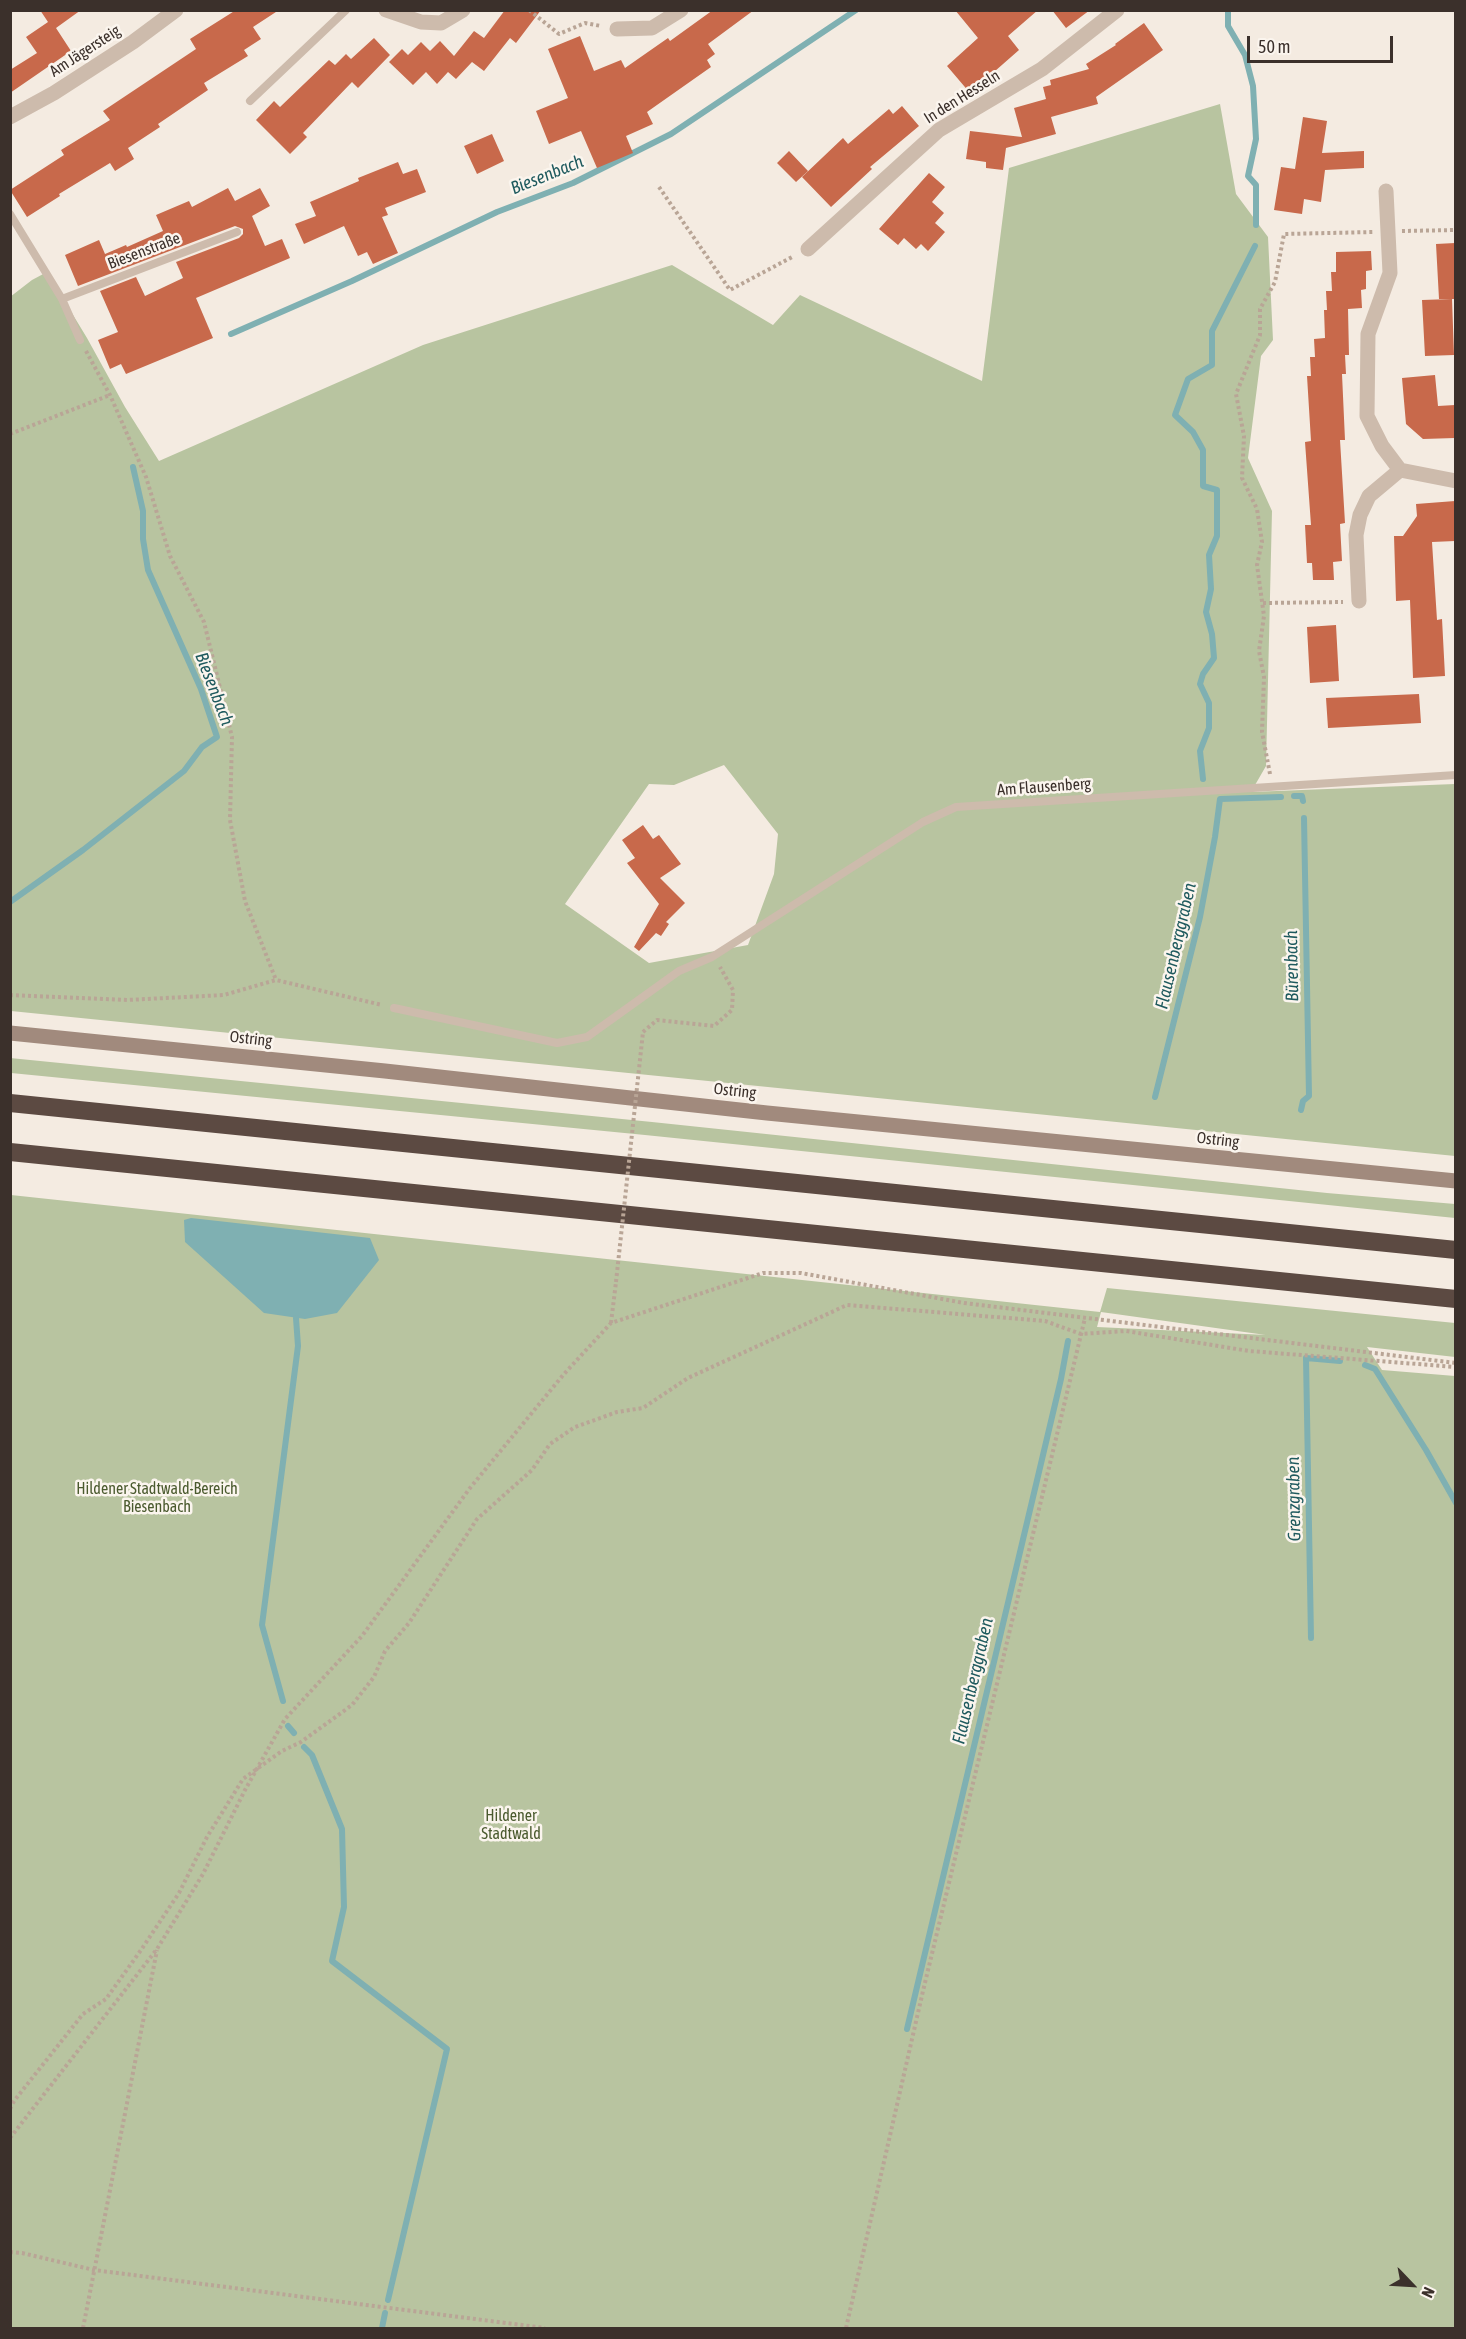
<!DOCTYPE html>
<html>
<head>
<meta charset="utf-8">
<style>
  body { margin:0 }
  #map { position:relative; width:1466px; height:2339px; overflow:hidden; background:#f4ebe1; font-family:"Asap Condensed",sans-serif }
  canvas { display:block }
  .frame { position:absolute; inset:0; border:12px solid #3b302b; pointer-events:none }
  .north { position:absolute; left:1382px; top:2255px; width:60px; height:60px; -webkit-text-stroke:4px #fbf5ee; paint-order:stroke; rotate:115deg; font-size:16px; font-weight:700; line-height:24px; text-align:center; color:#3b302b }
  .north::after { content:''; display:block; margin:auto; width:21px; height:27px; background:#3b302b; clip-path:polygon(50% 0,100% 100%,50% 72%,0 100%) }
  .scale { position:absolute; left:1247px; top:36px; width:146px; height:27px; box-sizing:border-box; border:3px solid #3b302b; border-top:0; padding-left:8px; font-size:18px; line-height:21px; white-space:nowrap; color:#3b302b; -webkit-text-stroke:4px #fbf5ee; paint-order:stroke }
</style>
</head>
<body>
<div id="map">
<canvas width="1466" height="2339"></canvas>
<div class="frame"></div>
<div class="north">N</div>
<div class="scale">50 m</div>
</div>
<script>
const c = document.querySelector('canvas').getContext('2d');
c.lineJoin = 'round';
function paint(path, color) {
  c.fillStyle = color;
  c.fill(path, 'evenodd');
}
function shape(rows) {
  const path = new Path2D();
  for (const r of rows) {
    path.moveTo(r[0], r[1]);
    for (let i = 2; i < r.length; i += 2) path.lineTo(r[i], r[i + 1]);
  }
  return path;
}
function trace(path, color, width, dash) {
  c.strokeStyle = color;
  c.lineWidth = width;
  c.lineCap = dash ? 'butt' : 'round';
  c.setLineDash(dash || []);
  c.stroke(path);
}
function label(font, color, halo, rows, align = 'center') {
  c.font = font + ' "Asap Condensed",sans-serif';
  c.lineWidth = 5;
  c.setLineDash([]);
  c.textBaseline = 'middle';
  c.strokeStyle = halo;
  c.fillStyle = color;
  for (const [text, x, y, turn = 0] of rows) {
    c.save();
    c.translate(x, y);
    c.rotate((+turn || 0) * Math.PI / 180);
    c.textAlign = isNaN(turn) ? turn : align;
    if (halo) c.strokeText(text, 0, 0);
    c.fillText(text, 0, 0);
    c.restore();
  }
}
const green = shape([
  [1220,104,1236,194,1268,237,1273,340,1261,356,1248,458,1272,511,1266,766,1251,792,1455,784,1455,1156,11,1011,10,297,32,280,47,272,87,338,125,407,159,461,423,345,672,265,773,325,800,295,982,381,1009,168],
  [724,765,778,834,774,874,748,945,649,963,565,904,649,784,674,785],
  [10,1058,652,1122,1327,1193,1455,1204,1455,1218,645,1135,11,1073],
  [11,1195,1100,1312,1107,1288,1455,1323,1455,1357,1367,1347,1382,1370,1455,1376,1455,2328,11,2328],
  [1101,1312,1266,1335,1267,1335,1097,1327]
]);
const water = shape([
  [191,1218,370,1238,379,1260,337,1313,305,1319,264,1313,185,1242,184,1220]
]);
const stream = shape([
  [1228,10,1228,26,1245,55,1253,86,1256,139,1248,176,1256,185,1256,225],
  [231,334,352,281,497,212,573,183,671,134,856,10],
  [1203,779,1200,751,1209,728,1209,703,1200,684,1203,674,1214,658,1212,634,1206,612,1211,589,1209,555,1217,536,1217,490,1203,486,1203,450,1193,432,1175,415,1188,379,1212,365,1212,331,1255,246],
  [1294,796,1302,796,1303,801],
  [10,902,83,850,184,771,202,747,217,737,201,689,148,570,143,539,143,511,133,467],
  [1155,1097,1200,917,1215,837,1220,799,1281,797],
  [1301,1110,1303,1101,1309,1096,1304,818],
  [1365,1365,1375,1369,1426,1450,1456,1503],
  [1311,1638,1306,1358,1340,1361],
  [283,1701,262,1625,298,1346,296,1318],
  [288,1726,294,1733],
  [304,1747,312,1755,342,1829,344,1907,332,1961,447,2049,388,2300],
  [907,2029,1061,1379,1068,1341],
  [382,2328,385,2313]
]);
const building = shape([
  [40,10,81,10,56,28,71,51,10,93,10,70,37,53,26,37,48,22],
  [236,10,279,10,253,27,261,39,244,50,248,56,204,83,208,90,158,124,160,127,128,148,134,159,115,171,110,163,59,194,60,196,27,217,10,190,64,155,61,150,110,120,103,111,196,49,190,39],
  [505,10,541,10,516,43,510,38,484,71,472,62,456,79,448,72,437,84,426,72,413,85,389,62,402,49,408,55,421,42,430,51,440,41,454,56,474,31,484,38],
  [713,10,754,10,708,44,715,54,707,60,711,67,647,112,653,124,626,136,633,153,597,168,581,131,549,144,536,111,568,98,548,49,580,36,594,71,621,60,625,68,668,38,670,41],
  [955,10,1038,10,1008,36,1019,50,970,93,947,66,978,38],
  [1052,10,1090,10,1066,28],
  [1144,23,1163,50,1096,97,1098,104,1051,117,1056,134,1006,148,1003,170,986,168,986,162,966,159,970,131,1022,137,1014,108,1046,99,1043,87,1051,85,1050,80,1089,69,1086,64,1116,45,1115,44],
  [374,38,390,55,358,88,352,82,303,133,307,137,290,154,256,120,274,101,280,107,329,60,335,65,346,54,351,59],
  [902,106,919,126,870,167,872,169,831,207,802,177,843,138,848,144,889,109,893,114],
  [1303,117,1327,121,1322,153,1364,151,1364,168,1325,170,1321,202,1304,199,1302,214,1274,210,1281,167,1295,169],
  [492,134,504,161,477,174,464,146],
  [789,151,808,171,796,182,777,163],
  [398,162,403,174,417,169,426,192,385,208,388,215,382,217,398,253,373,264,367,252,358,256,344,226,304,244,295,224,316,216,310,202,359,181,358,178],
  [929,173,945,187,932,202,944,213,935,223,945,232,928,251,921,244,916,249,904,238,898,245,879,229],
  [228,188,235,201,260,188,270,206,252,216,265,246,282,239,290,258,196,298,213,338,126,374,121,364,110,369,98,340,118,332,100,291,136,277,145,296,183,278,176,262,239,238,243,234,243,229,235,226,78,286,65,255,99,240,105,254,126,245,127,247,163,231,156,215,189,201,192,207],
  [1455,243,1455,299,1439,299,1436,244],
  [1371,251,1372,270,1366,271,1366,289,1361,290,1362,308,1348,309,1349,355,1345,355,1346,374,1342,374,1345,440,1340,440,1345,523,1340,524,1342,561,1333,562,1334,580,1313,580,1312,563,1307,563,1305,525,1311,525,1305,442,1311,441,1307,376,1311,376,1310,357,1315,357,1314,339,1325,338,1324,310,1327,310,1326,291,1332,291,1331,272,1336,272,1336,252],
  [1452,299,1454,355,1425,356,1422,300],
  [1435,375,1438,406,1455,405,1455,438,1423,439,1406,424,1402,378],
  [1455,501,1455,541,1432,542,1437,620,1442,619,1445,676,1413,678,1410,600,1396,601,1394,536,1403,536,1417,516,1416,504],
  [1336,625,1339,681,1310,683,1307,627],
  [1419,694,1421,723,1328,728,1326,698],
  [643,825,653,839,659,835,681,864,660,878,685,903,666,922,669,924,661,936,656,933,639,951,634,947,659,904,627,863,635,858,622,840]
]);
const path = shape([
  [529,10,559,34,585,23,601,26],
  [659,187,730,290,794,256],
  [1402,231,1456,230],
  [86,351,110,395,146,477,170,556,204,622,232,737,230,820,245,901,276,980],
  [10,434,110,395],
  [1263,603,1343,602],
  [1270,774,1262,732,1264,677,1259,651,1264,616,1257,565,1262,542,1257,509,1242,478,1244,436,1236,394,1260,335,1260,309,1275,282,1284,234,1374,232],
  [10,995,127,1000,224,995,276,980,382,1005],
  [643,1032,657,1020,714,1026,732,1010,733,990,720,967],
  [611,1323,616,1282],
  [10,2109,14,2101,83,2014,106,1999,141,1950,179,1893,207,1837,243,1779,282,1751,301,1742,352,1705,374,1677,385,1651,409,1623,477,1519,532,1470,550,1444,575,1427,617,1412,643,1408,688,1378,847,1305,1045,1321,1081,1334,1126,1331,1249,1351,1456,1367],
  [10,2138,157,1949,203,1874,245,1790,285,1719,362,1636,470,1488,564,1374,611,1323,763,1273,801,1273,964,1303,1456,1363],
  [10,2252,22,2253,94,2270,545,2328],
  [83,2328,157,1950],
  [846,2328,923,1991,1085,1318]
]);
const lane = shape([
  [250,101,346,10],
  [10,214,62,299,80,340],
  [62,299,237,232],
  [394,1008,557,1043,587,1037,679,971,712,957,923,822,956,807,1456,775]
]);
const street = shape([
  [386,10,421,22,441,23,463,10],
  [617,29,652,28,681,10],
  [10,117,54,93,133,42,176,10],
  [808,249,939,130,1042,69,1117,10],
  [1400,470,1456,481],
  [1359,601,1356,535,1360,515,1369,496,1400,470,1382,446,1367,416,1368,334,1390,273,1386,191]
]);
const secondary = shape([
  [10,1033,385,1071,767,1113,1456,1181]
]);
const highway = shape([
  [10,1103,1456,1250],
  [10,1152,1456,1299]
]);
const pathBridge = shape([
  [616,1282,643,1032]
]);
const streetNames = [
  ["Am Jägersteig",85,51,-33],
  ["In den Hesseln",962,97,-32],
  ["Biesenstraße",144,251,-21],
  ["Am Flausenberg",1044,787,-4],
  ["Ostring",251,1039,6],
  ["Ostring",735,1091,6],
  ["Ostring",1218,1140,6]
];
const parkNames = [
  ["Hildener Stadtwald-Bereich",157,1489],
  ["Biesenbach",157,1507],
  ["Hildener",511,1816],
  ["Stadtwald",511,1834]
];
const waterNames = [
  ["Biesenbach",547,175,-22],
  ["Biesenbach",214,689,69],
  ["Flausenberggraben",1176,946,-77],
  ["Bürenbach",1292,966,-91],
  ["Grenzgraben",1294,1499,-91],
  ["Flausenberggraben",973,1681,-77]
];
paint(green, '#b8c4a0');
paint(water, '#7fb0b2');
trace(stream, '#7fb0b2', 6);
paint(building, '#c8694b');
trace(path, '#b9a596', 4, [3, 3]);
trace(lane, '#cdbbac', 8);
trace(street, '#cdbbac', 15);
trace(secondary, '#a18a7d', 15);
trace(highway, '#5c4a42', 18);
trace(pathBridge, '#b9a596', 4, [3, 3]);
label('16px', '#3b302b', '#fbf5ee', streetNames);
label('16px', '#4a5a2e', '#fbf5ee', parkNames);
label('italic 18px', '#1f5a5e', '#fbf5ee', waterNames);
</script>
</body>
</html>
